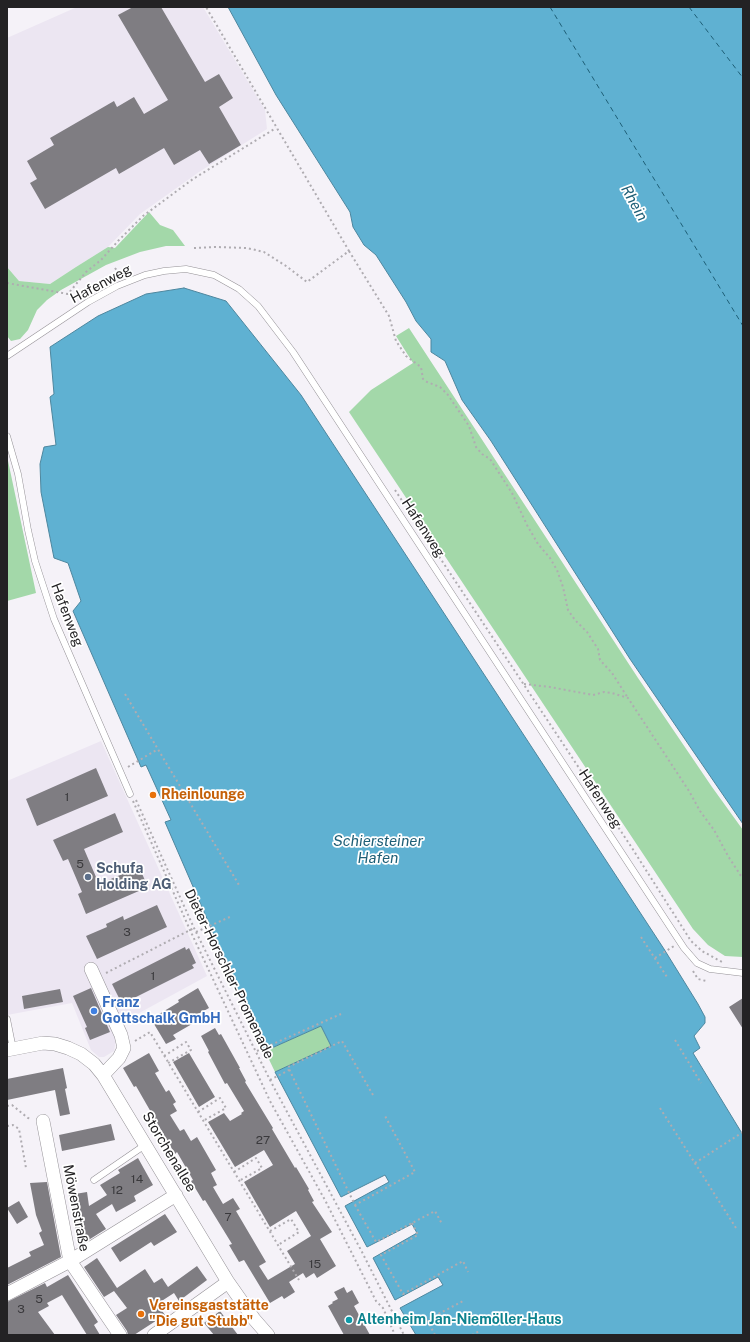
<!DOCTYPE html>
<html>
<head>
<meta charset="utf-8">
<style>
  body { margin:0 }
  #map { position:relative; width:750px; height:1342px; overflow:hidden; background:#f5f2f8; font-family:"Public Sans",sans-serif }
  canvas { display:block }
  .frame { position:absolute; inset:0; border:8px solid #232224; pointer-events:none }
</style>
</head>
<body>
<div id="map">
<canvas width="750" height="1342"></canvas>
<div class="frame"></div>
</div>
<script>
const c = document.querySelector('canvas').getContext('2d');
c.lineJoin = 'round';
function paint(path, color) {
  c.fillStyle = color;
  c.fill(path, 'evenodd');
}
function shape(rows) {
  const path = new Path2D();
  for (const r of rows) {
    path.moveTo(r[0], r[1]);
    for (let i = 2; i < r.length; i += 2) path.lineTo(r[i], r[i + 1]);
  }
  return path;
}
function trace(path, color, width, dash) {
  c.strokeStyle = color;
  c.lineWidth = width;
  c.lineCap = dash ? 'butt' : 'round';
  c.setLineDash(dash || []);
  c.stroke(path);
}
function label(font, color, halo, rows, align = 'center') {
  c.font = font + ' "Public Sans",sans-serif';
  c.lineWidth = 3.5;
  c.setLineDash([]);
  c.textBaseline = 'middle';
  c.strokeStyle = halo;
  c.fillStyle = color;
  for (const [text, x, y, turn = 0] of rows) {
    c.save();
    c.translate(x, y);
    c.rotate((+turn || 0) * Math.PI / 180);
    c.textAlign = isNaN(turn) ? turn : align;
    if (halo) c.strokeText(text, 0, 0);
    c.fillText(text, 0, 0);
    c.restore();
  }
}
const built = shape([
  [77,7,203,7,265,110,267,129,199,172,140,214,108,247,76,267,50,284,19,281,7,267,7,38],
  [101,741,207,976,119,1024,114,1051,104,1057,99,1057,91,1050,72,1003,7,1015,7,781]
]);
const green = shape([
  [149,212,160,225,173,230,185,246,166,246,140,252,106,265,61,290,47,300,37,310,28,330,20,339,11,341,7,336,7,267,19,281,50,284,76,267,108,247,115,248],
  [409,328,638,678,712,787,743,830,743,957,725,956,708,945,693,929,349,412,371,390,413,363,396,336],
  [7,456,36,593,7,601],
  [321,1026,331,1046,275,1072,265,1051]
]);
const water = shape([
  [228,7,743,7,743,824,630,659,491,441,462,400,445,361,431,352,431,339,416,321,406,302,376,255,364,245,353,227,350,212,276,95,228,7],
  [184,288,226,301,301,395,664,949,698,1004,705,1017,705,1023,694,1036,700,1048,693,1053,743,1135,743,1335,416,1335,400,1308,443,1285,438,1277,395,1300,373,1258,417,1233,412,1224,367,1247,345,1206,389,1182,385,1175,341,1197,275,1072,331,1046,321,1026,265,1051,263,1048,165,822,171,820,146,765,141,767,73,611,81,601,68,563,54,558,41,492,40,464,44,447,56,445,50,397,54,394,50,347,98,316,146,294,184,288]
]);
const ferry = shape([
  [550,7,743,326],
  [689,7,743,78]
]);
const building = shape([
  [133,7,161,7,205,82,219,74,233,98,219,107,241,145,209,164,200,150,174,165,164,148,119,174,116,168,45,209,30,183,37,179,27,161,54,145,50,138,114,101,117,107,134,97,144,114,168,100,118,15],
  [96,768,108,796,37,826,26,799],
  [115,813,123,832,84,849,99,884,139,867,148,887,86,914,78,894,82,892,68,859,63,861,53,840],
  [157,905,167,927,97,959,86,936,107,927,106,924,123,916,124,920],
  [185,947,186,950,189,948,196,963,192,965,194,968,122,1004,112,984],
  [91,988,110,1032,90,1040,85,1028,87,1027,73,996],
  [198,988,209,1008,189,1019,192,1024,173,1035,176,1039,166,1044,151,1019,179,1002,178,1000],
  [60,989,63,1002,24,1009,22,996],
  [743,998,743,1029,729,1007],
  [215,1028,219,1035,221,1034,240,1068,239,1068,246,1081,245,1082,273,1128,272,1129,295,1168,296,1167,309,1189,308,1190,314,1201,312,1202,332,1232,320,1239,336,1266,317,1278,314,1273,306,1278,303,1273,289,1282,295,1292,284,1299,282,1296,270,1303,244,1260,239,1262,229,1245,232,1244,205,1200,203,1201,191,1181,193,1180,177,1152,175,1154,136,1086,134,1087,123,1068,149,1053,159,1071,155,1073,166,1092,169,1090,176,1102,173,1104,177,1111,170,1115,180,1131,184,1129,191,1141,197,1137,216,1170,211,1173,217,1185,213,1187,223,1204,233,1198,240,1209,236,1211,266,1262,259,1266,268,1280,295,1264,287,1251,311,1236,296,1211,270,1227,244,1182,273,1165,264,1150,235,1167,208,1122,224,1113,230,1121,242,1114,241,1113,244,1111,227,1083,225,1084,208,1052,209,1051,201,1036],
  [189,1053,215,1097,199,1107,173,1062],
  [63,1068,67,1088,65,1089,70,1114,60,1116,55,1090,7,1100,7,1079],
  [111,1124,115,1140,62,1151,59,1135],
  [138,1158,153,1185,134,1196,136,1201,116,1212,112,1204,96,1214,106,1229,79,1246,69,1195,87,1192,89,1206,107,1195,100,1185,120,1173,118,1170],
  [47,1182,61,1257,7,1285,7,1268,31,1256,29,1252,44,1245,39,1233,42,1231,36,1215,30,1183],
  [19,1201,28,1217,17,1224,7,1208],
  [165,1214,177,1232,154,1246,151,1242,120,1262,111,1248],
  [97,1258,117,1288,145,1269,154,1283,162,1278,168,1287,197,1266,207,1280,179,1301,174,1293,157,1304,165,1315,134,1335,128,1335,127,1331,116,1315,127,1308,114,1291,104,1297,84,1267],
  [68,1275,98,1322,94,1325,100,1335,87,1335,62,1295,47,1303,49,1306,38,1312,55,1335,7,1335,7,1302,45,1283,47,1287],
  [344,1287,347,1293,352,1290,359,1303,354,1306,370,1335,344,1335,328,1306,333,1303,332,1302,338,1299,334,1292],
  [220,1311,238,1335,214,1335,204,1323]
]);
const path = shape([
  [194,248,215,247,247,248,264,252,286,266,307,282,349,251,206,7],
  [349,251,389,316,396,341,406,356,421,367,423,379,427,382,440,387,448,395,469,426,476,447,482,454,490,459,512,493,527,525,538,544,550,558,557,570,563,587,568,610,575,620,587,632,598,649,600,660,612,673,628,698],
  [115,268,121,276],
  [7,283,68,294,86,272,101,260,118,241,143,216,193,179,276,128],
  [395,490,632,848,691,941,702,951,722,962],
  [524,684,550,687,593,695,604,692,612,693,628,698,689,791,700,811,714,830,728,856,743,879],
  [125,694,239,885],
  [128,767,158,749],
  [136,800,194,928,270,1080,362,1252,404,1335],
  [133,801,190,930,270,1101,326,1202,376,1301,383,1308,395,1335],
  [196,932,232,916],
  [641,937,667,977],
  [655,958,674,946],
  [693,971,698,979,706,981],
  [106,973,194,928],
  [675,1040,701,1083],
  [135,1041,150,1032,299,1280],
  [257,1051,341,1014],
  [164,1056,186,1042,191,1050,168,1063],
  [270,1080,289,1070],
  [373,1095,342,1041,288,1067,355,1205,415,1172,384,1114],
  [7,1106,12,1105,28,1118,32,1119],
  [660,1108,736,1228],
  [198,1112,220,1098,226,1108,203,1121],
  [7,1126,13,1125,19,1129,26,1168],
  [695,1163,743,1132],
  [234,1172,256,1158,262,1168,239,1181],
  [355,1205,376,1242,435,1211,442,1224],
  [412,1223,418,1235,381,1255,403,1294,463,1261,468,1272],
  [270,1231,291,1219,299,1232,278,1245],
  [435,1335,427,1320,463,1301],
  [472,1335,479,1331]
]);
const service = shape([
  [7,356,88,302,117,286,145,275,164,271,186,269,214,275,239,289,258,306,293,352,684,948,697,963,710,969,743,973],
  [7,436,18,474,28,530,35,561,54,619,130,794],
  [7,1019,13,1049],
  [94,1180,145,1145]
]);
const minor = shape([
  [91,969,121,1035,124,1048,119,1058,103,1075],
  [7,1050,43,1043,55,1044,68,1048,81,1054,94,1064,103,1075,228,1282,254,1319,268,1335],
  [43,1121,70,1261,120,1335],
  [7,1294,70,1261,176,1195],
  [154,1335,228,1282]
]);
const markers = [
  [153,795,4,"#e8710a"],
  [88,877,4,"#5c6f8a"],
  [94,1011,4,"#3f7fe0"],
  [141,1314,4,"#e8710a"],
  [349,1320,4,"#0f9aa8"]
];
const numberNames = [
  ["1",67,797],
  ["5",80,864],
  ["3",127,932],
  ["1",153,976],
  ["27",263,1140],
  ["14",137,1179],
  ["12",117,1190],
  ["7",228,1217],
  ["15",315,1264],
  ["5",39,1299],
  ["3",21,1309]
];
const streetNames = [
  ["Hafenweg",101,284,-28],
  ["Hafenweg",423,528,57],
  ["Hafenweg",67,615,69],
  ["Hafenweg",600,799,57],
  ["Dieter-Horschler-Promenade",229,974,64],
  ["Storchenallee",169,1152,59],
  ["Möwenstraße",76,1208,79]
];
const foodNames = [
  ["Rheinlounge",161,795],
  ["Vereinsgaststätte",149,1306],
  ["\"Die gut Stubb\"",149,1322]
];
const serviceNames = [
  ["Schufa",96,869],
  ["Holding AG",96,885]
];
const shopNames = [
  ["Franz",102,1003],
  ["Gottschalk GmbH",102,1019]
];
const cultureNames = [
  ["Altenheim Jan-Niemöller-Haus",357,1320]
];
const waterNames = [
  ["Rhein",634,203,61],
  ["Schiersteiner",378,841],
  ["Hafen",378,858]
];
paint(built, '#ece6f2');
paint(green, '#a3d8a9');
paint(water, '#5fb1d2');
trace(water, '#4d869e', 1);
trace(ferry, '#1e5f77', 1, [5, 4]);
paint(building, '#7f7d82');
trace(service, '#949196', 7);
trace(minor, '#949196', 14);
trace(path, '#afacb1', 2, [2, 3]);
trace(service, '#fff', 6);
trace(minor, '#fff', 13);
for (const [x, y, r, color] of markers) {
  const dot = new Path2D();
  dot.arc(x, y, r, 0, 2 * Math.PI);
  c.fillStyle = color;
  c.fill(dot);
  trace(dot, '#fff', 1.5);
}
label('12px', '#3a393c', null, numberNames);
label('14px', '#232224', '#fff', streetNames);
label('bold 14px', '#c56008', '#fff', foodNames, 'left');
label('bold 14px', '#4e5e75', '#fff', serviceNames, 'left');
label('bold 14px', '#366cbe', '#fff', shopNames, 'left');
label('bold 14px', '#0d838f', '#fff', cultureNames, 'left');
label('italic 15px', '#1e5f77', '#fff', waterNames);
</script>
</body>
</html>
